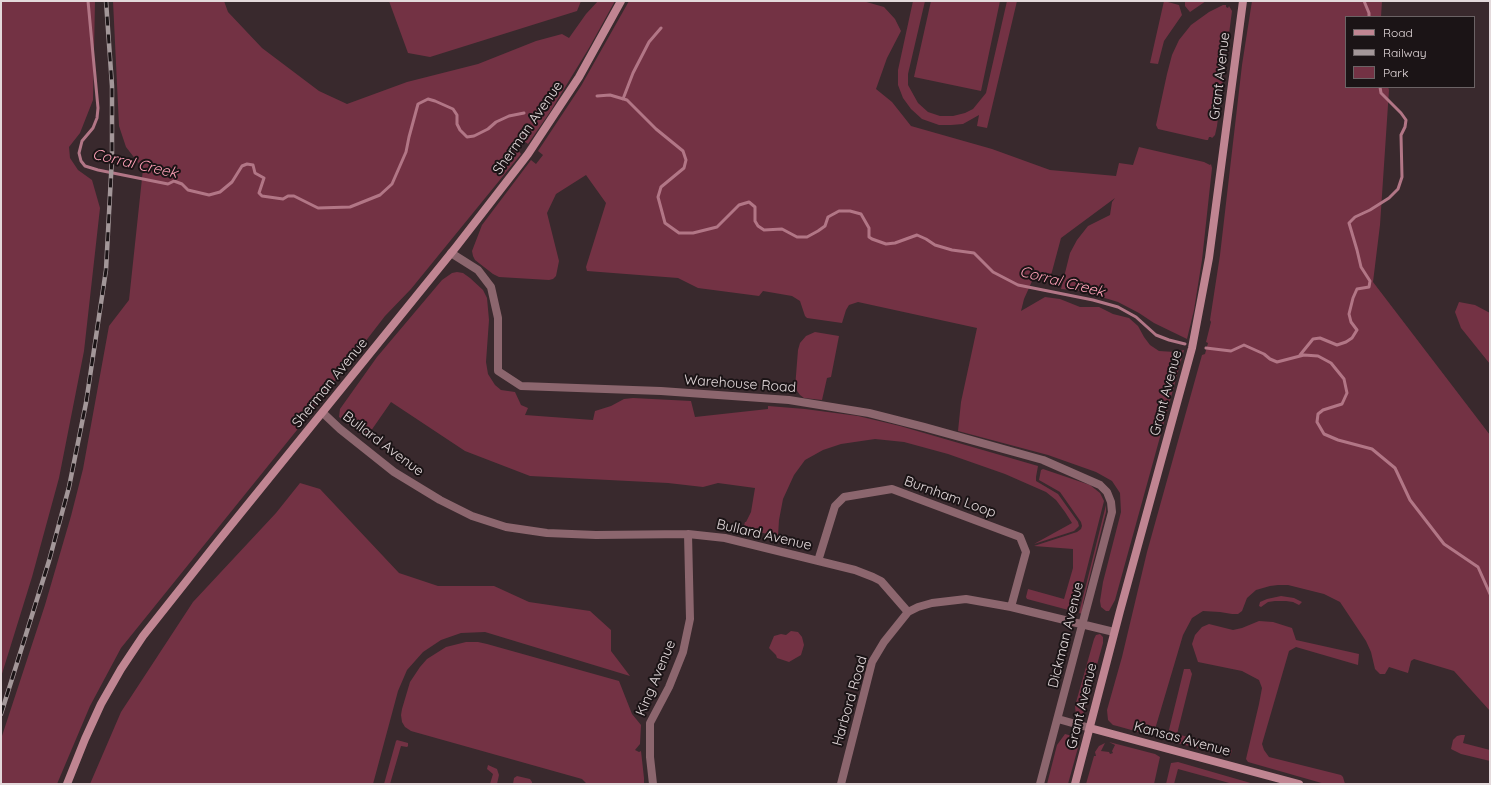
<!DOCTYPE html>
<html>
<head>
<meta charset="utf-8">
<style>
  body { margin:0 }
  #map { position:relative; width:1491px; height:785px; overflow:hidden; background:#39292d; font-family:Quicksand,sans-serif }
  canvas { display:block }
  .frame { position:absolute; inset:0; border:2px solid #e3d9db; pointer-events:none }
  .legend { position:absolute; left:1345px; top:16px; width:130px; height:72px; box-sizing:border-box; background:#1b1416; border:1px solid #6b6365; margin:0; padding:5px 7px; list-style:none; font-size:12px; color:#e3d9db }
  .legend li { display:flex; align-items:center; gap:8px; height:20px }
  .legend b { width:20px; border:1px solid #6b6365 }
</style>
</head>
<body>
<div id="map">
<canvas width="1491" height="785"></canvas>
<div class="frame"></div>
<ul class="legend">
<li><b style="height:5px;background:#c08592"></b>Road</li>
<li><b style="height:5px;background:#a39799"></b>Railway</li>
<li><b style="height:11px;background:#733244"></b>Park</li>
</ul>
</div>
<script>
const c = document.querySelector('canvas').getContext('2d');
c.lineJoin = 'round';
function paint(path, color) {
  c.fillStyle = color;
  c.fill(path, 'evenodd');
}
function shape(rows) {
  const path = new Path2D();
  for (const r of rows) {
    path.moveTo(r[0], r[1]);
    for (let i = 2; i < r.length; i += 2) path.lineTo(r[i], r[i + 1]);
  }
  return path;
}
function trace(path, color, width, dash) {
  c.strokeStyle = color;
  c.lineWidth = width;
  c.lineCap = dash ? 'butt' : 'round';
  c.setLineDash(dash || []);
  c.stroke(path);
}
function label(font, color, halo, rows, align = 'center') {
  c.font = font + ' Quicksand,sans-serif';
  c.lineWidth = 4;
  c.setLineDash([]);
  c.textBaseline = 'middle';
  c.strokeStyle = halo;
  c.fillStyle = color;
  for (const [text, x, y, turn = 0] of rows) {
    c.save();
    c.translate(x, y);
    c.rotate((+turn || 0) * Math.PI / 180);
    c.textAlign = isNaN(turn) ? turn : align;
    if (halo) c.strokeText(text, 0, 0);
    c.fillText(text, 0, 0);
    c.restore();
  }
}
const green = shape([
  [1,1,95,1,93,100,80,133,69,147,70,158,78,170,92,180,100,208,84,351,59,478,32,577,1,677],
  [113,1,224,1,228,12,262,48,319,91,347,104,407,82,478,64,536,41,562,34,569,38,586,14,598,1,615,1,589,48,550,112,528,144,524,141,518,150,521,154,411,289,385,316,301,425,121,648,90,706,57,784,1,784,1,739,45,605,71,516,83,469,109,326,129,300,143,169,126,147,119,126],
  [389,1,581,1,577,11,430,57,408,53],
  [629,1,863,1,884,7,895,19,901,31,887,58,876,89,892,102,911,126,992,149,1050,170,1116,176,1119,163,1133,165,1139,147,1204,162,1210,165,1211,164,1212,168,1202,260,1194,310,1187,339,1154,323,1139,313,1118,302,1082,291,1061,289,1070,253,1077,240,1088,226,1110,215,1112,202,1115,198,1061,238,1050,279,1033,279,1024,299,1021,311,1045,297,1060,299,1080,307,1099,307,1113,314,1129,318,1138,326,1144,337,1150,345,1159,351,1175,352,1184,350,1115,600,1109,611,1106,611,1101,607,1100,601,1103,582,1121,512,1120,493,1112,481,1096,472,1048,455,958,431,961,402,977,328,858,302,849,305,846,310,842,323,807,318,805,316,800,301,792,296,763,291,759,296,698,288,678,278,587,271,586,267,606,203,586,175,556,194,547,213,559,261,556,276,553,279,549,280,499,277,493,274,475,260,473,256,472,251,482,225,531,160,536,164,543,155,538,151,581,86],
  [913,1,925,1,908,74,908,85,918,103,928,112,940,116,953,116,965,113,973,109,986,93,1007,1,1017,1,987,128,977,126,979,115,963,124,951,125,939,125,922,119,911,109,903,98,898,85,898,70],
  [931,1,1000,1,981,91,914,77],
  [1164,1,1179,5,1182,15,1164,41,1158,64,1150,63],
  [1185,1,1206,1,1190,12,1185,6],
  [1252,1,1382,1,1381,17,1346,17,1346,87,1388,87,1389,90,1380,225,1373,282,1490,435,1490,711,1454,671,1414,659,1411,661,1408,673,1389,667,1385,674,1380,674,1375,669,1371,652,1366,641,1340,602,1324,594,1288,585,1278,585,1270,586,1256,590,1247,598,1242,611,1238,614,1232,614,1220,612,1203,611,1192,618,1183,635,1153,736,1117,726,1113,725,1108,720,1107,710,1122,657,1147,552,1202,355,1205,354,1208,343,1206,342,1211,322,1210,320,1220,255,1242,65],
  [1223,5,1226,5,1226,7,1228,8,1229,6,1232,11,1217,126,1215,135,1212,138,1211,137,1209,137,1208,140,1206,140,1158,129,1156,125,1167,74,1172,55,1179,40,1191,25,1209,12],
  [457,272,463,273,470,278,483,290,487,298,489,320,486,362,488,374,495,385,501,390,515,392,521,405,528,408,525,415,593,420,595,411,611,406,624,399,633,398,691,401,695,417,768,409,768,406,805,409,858,416,900,426,1038,466,1036,477,1036,481,1058,494,1078,522,1079,526,1074,531,1034,544,1072,523,1065,512,1056,500,1046,492,1005,474,948,454,904,442,875,439,841,444,823,450,805,460,794,475,783,499,779,520,778,536,743,529,745,522,746,522,751,512,755,488,718,483,703,487,668,483,530,476,465,451,391,402,366,438,339,417,340,409,377,357,442,280,452,273],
  [1459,302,1475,305,1490,313,1490,364,1461,328,1455,312],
  [815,332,839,336,831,377,827,378,822,400,804,398,800,395,795,388,798,350,800,343,806,336],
  [1043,469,1090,485,1100,493,1104,501,1076,612,1027,599,1026,597,1028,589,1064,599,1073,568,1073,549,1034,546,1077,532,1081,529,1082,526,1081,522,1060,492,1039,480,1041,470],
  [300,483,320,489,399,573,438,586,494,586,529,602,590,611,611,630,611,651,630,676,485,632,461,633,441,640,423,652,407,670,398,691,373,784,90,784,121,712,193,602,276,513],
  [1106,505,1106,512,1083,603,1082,614,1079,613],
  [1281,596,1294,598,1302,602,1299,605,1293,602,1286,601,1275,601,1268,602,1261,607,1259,606,1260,602,1267,599],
  [1259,621,1273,622,1292,628,1296,640,1359,654,1358,665,1296,647,1289,651,1262,744,1264,750,1269,757,1341,775,1343,777,1345,784,1325,784,1248,762,1246,759,1259,704,1262,688,1259,680,1242,671,1198,662,1192,644,1195,635,1202,627,1209,624,1233,630,1242,628],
  [791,631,798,632,802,637,804,645,801,655,789,662,777,658,776,655,769,648,774,636,781,634,786,635],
  [1100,634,1103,637,1103,643,1084,712,1080,717,1076,715,1075,706,1094,639,1096,635],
  [466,642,478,642,487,644,619,681,632,714,641,725,640,744,635,750,639,752,641,751,644,778,644,784,587,784,582,779,411,731,405,727,402,722,401,715,402,709,410,682,420,667,427,659,446,647],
  [1184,669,1190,669,1192,674,1177,734,1231,749,1232,751,1230,756,1169,741,1167,738],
  [1065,734,1076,737,1079,744,1068,784,1047,784,1057,745],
  [1461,735,1465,735,1463,743,1490,750,1490,761,1461,754,1451,749,1453,740,1457,736],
  [397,740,408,743,408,746,407,747,401,746,390,784,384,784,396,741],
  [1109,742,1155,754,1160,757,1154,784,1086,784,1094,756,1096,756,1095,752,1099,746,1105,743,1101,751,1109,752,1110,754,1113,753,1112,751,1115,745],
  [1178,762,1254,784,1233,784,1178,769,1174,784,1166,784,1171,763],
  [488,765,497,769,499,775,497,784,490,784,493,774,487,769],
  [517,776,530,779,532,782,532,784,513,784,514,778]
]);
const stream = shape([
  [88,1,98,108,97,118,93,128,82,141,79,153,81,161,85,166,98,170,168,184,174,181,182,184,188,190,209,195,220,192,232,182,242,166,247,164,253,165,255,173,264,178,259,193,262,196,283,199,288,196,294,196,318,208,350,207,380,195,392,184,406,152,409,137,418,104,428,99,435,101,453,109,457,115,457,124,460,130,467,137,474,136,488,129,496,122,509,116,524,113],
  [1364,1,1369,13,1369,17],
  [597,96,610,95,627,100,656,129,683,151,686,160,684,168,661,187,658,197,665,223,679,233,693,233,717,227,739,205,749,202,755,207,755,221,758,226,764,230,782,229,797,237,807,237,818,231,825,226,828,217,839,211,850,211,861,214,869,228,869,237,872,239,886,244,895,243,917,235,926,239,935,245,952,250,974,253,993,272,1018,285,1093,300,1118,307,1136,317,1156,335,1169,340,1185,344],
  [623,99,633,73,649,42,661,28],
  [1206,348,1231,351,1244,345,1264,354,1270,359,1277,362,1304,355,1318,356,1331,363,1344,379,1347,393,1342,404,1323,410,1318,414,1317,422,1324,434,1338,440,1372,449,1395,468,1410,500,1444,544,1478,567,1490,594],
  [1300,355,1313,339,1320,338,1337,345,1346,342,1352,338,1357,330,1351,322,1349,314,1353,298,1357,289,1369,287,1370,281,1361,267,1357,250,1349,223,1355,217,1370,210,1389,198,1398,189,1402,177,1401,135,1405,127,1406,120,1401,113,1381,93,1380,87]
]);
const street = shape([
  [451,253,478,270,491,287,498,318,498,371,521,386,661,391,789,400,869,413,924,427,1043,460,1100,485,1107,492,1111,502,1112,512,1040,784],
  [323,413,340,429,394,472,440,500,472,516,506,527,547,533,596,535,688,534,725,538,855,570,873,577,881,581,908,612],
  [818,561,835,506,844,497,892,489,1020,537,1026,552,1011,607],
  [1058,719,1090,728],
  [653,784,650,757,650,723,669,687,683,652,690,619,688,534],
  [841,784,872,662,884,642,908,612,918,607,932,603,966,599,1011,607,1114,632]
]);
const secondary = shape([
  [1090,728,1299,784],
  [67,784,85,739,101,704,121,669,143,636,219,540,456,247,528,154,579,77,621,1],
  [1075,784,1120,611,1192,348,1209,258,1243,1]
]);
const rail = shape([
  [1,714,49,561,69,487,86,403,106,270,112,157,112,86,106,1]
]);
const streetNames = [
  ["Grant Avenue",1220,76,-83],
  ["Sherman Avenue",528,128,-55],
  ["Sherman Avenue",330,383,-51],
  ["Warehouse Road",740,384,4],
  ["Grant Avenue",1166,393,-75],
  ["Bullard Avenue",383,444,37],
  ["Burnham Loop",950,497,20],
  ["Bullard Avenue",764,535,13],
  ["Dickman Avenue",1066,635,-76],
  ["King Avenue",656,678,-67],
  ["Harbord Road",850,701,-74],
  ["Grant Avenue",1082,706,-76],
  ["Kansas Avenue",1182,739,15]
];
const waterNames = [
  ["Corral Creek",135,164,13],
  ["Corral Creek",1062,282,14]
];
paint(green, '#733244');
trace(stream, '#b27686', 3);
trace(street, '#8c666e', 8);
trace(secondary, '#c08592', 8);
trace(rail, '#a39799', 4.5);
trace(rail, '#1b1416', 3, [9]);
label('14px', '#e3d9db', '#1b1416', streetNames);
label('italic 15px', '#fca0b6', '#1b1416', waterNames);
</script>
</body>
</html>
